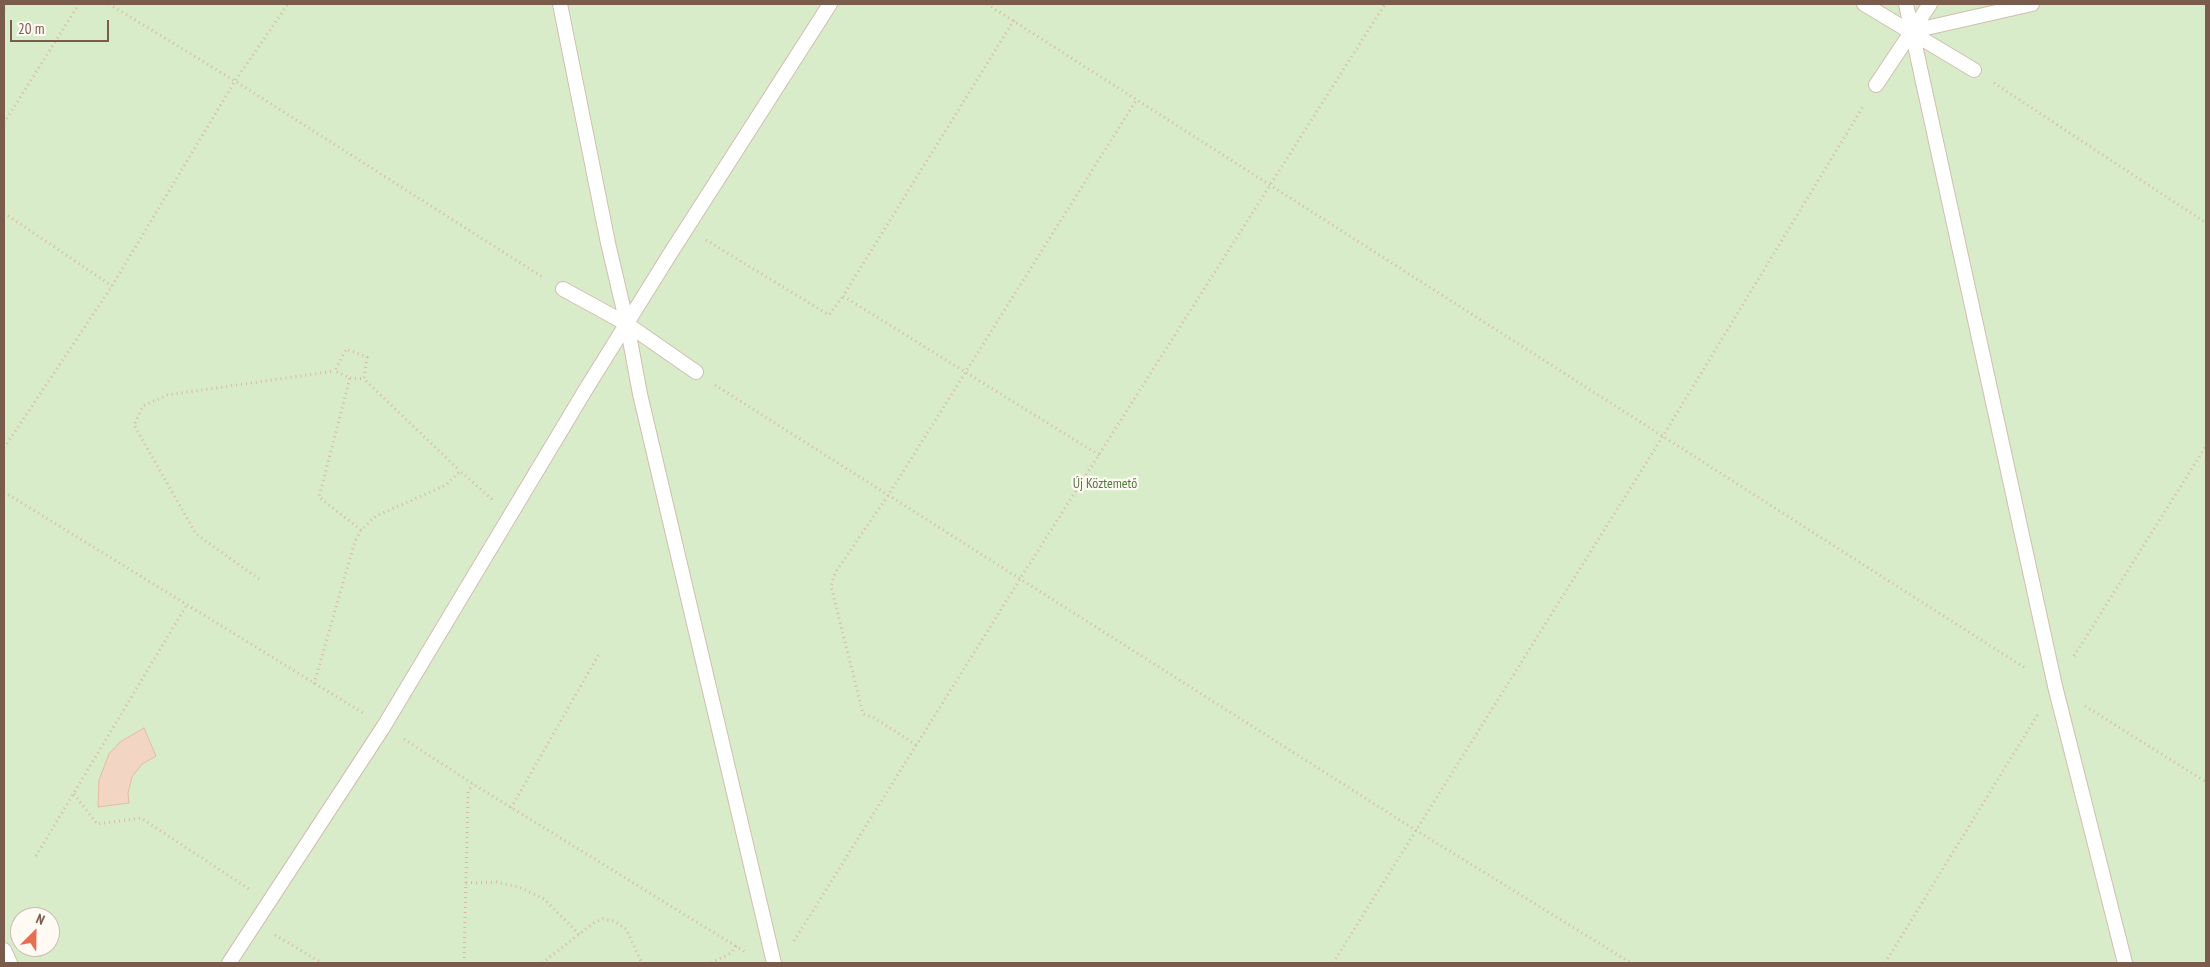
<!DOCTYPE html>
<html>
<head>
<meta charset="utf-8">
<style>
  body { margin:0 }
  #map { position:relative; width:2210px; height:967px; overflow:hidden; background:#fdf6ec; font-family:"PT Sans Narrow",sans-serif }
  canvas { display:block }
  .frame { position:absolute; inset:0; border:5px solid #7a5c4d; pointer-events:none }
  .north { position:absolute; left:10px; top:907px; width:50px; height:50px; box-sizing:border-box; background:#fffaf3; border:1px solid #cabbb1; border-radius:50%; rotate:23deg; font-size:14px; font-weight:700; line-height:20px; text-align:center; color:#7a5c4d }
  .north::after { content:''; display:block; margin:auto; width:18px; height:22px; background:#e76f51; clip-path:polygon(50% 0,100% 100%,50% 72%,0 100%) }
  .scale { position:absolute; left:10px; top:20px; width:99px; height:22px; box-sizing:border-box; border:2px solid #7a5c4d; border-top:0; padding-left:6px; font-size:15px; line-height:18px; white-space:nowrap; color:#7a5c4d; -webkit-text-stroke:4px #fffaf3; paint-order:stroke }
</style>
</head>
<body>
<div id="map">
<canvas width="2210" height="967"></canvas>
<div class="frame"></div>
<div class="north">N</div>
<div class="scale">20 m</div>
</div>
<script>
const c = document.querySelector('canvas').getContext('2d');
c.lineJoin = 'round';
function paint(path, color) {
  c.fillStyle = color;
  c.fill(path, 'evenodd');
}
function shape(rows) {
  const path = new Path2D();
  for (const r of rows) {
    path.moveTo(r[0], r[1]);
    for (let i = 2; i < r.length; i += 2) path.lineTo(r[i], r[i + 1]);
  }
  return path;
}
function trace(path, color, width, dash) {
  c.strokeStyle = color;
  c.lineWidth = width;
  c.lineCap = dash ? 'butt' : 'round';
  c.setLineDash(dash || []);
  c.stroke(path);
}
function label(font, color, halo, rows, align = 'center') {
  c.font = font + ' "PT Sans Narrow",sans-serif';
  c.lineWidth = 4.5;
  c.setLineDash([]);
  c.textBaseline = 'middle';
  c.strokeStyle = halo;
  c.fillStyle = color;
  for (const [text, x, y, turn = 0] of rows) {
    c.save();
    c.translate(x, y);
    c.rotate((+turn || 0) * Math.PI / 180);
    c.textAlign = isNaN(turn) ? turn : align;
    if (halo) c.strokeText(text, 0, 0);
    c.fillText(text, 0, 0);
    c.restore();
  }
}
const green = shape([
  [4,4,2206,4,2206,963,4,963],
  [20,917,50,917,50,947,20,947]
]);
const building = shape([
  [144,728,156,756,142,764,132,777,128,793,129,803,98,807,99,780,109,754,120,742,144,728]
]);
const path = shape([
  [109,4,235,81,544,278],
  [987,4,2025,668],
  [4,9,7,4],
  [1014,20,843,296,1099,455],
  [1994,83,2206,223],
  [4,123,79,4],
  [4,213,112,286],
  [706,240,829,315,843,296],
  [350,378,364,379],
  [715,385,1417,831,1631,963],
  [4,448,112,286,235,81,288,4],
  [4,492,363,713],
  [361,530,319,497,350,378,335,371,346,349,367,357,364,379,460,471],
  [259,579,196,534,134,425,143,406,167,395,335,371],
  [2074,656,2206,446],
  [314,684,355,541,361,530,376,516,446,485,460,471,493,500],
  [2085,706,2206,782],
  [404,739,473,784,747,953],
  [916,745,873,717,863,714,831,586,835,573,889,494,1137,99],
  [74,794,97,824,141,818,249,889],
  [511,808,599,654],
  [36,856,186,606],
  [466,883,496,882,519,887,544,899,579,934],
  [275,935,322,963],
  [794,941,1020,579,1385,4],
  [464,963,468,792,473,784],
  [542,963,595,922,603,919,614,921,626,929,642,963],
  [711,963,731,953,736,946],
  [1333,963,1663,436,1864,105],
  [1885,963,2038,714]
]);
const lane = shape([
  [560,4,608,243,627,324,640,394,774,963],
  [1864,4,1974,70],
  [1906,4,2055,686,2125,963],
  [1913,31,2032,4],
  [1876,85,1930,4],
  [563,289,627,324,696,372],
  [4,950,10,963],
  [229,963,384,726,586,389,670,254,830,4]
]);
const parkNames = [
  ["Új Köztemető",1105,484]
];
paint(green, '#d8ecc9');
paint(building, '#f3d5c3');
trace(building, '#e6bba3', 1);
trace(lane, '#d1beb0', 16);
trace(path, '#d9b8a5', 3, [1, 4]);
trace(lane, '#fff', 14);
label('14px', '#537a41', '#fffaf3', parkNames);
</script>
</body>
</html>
